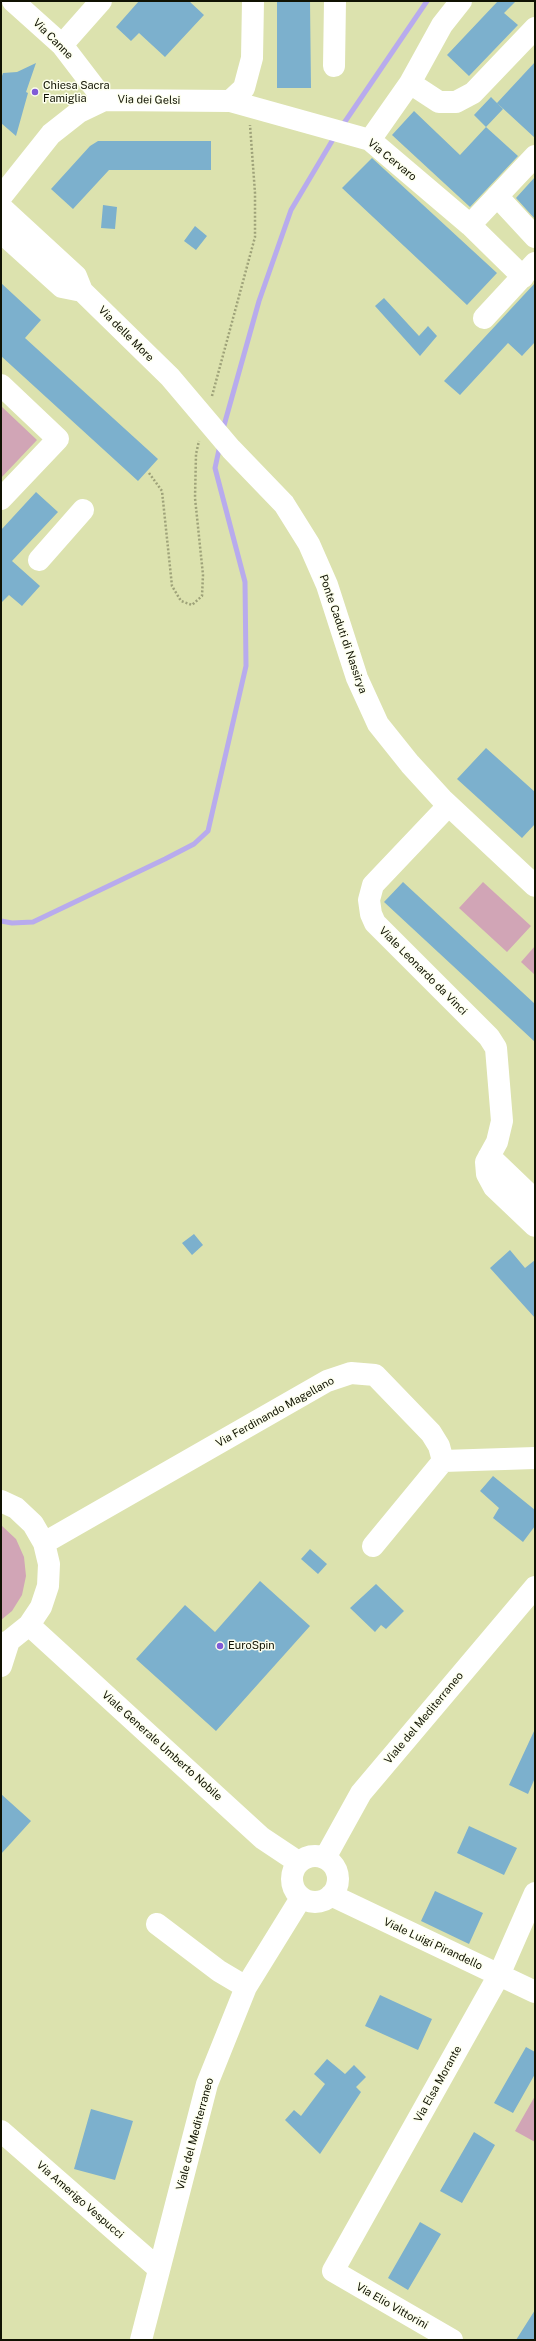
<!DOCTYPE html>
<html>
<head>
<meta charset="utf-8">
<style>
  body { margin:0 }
  #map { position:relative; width:536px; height:2341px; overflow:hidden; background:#dce2ae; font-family:"Public Sans",sans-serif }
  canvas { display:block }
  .frame { position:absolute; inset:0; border:2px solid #101202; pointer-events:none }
</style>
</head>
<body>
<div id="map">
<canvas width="536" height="2341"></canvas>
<div class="frame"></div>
</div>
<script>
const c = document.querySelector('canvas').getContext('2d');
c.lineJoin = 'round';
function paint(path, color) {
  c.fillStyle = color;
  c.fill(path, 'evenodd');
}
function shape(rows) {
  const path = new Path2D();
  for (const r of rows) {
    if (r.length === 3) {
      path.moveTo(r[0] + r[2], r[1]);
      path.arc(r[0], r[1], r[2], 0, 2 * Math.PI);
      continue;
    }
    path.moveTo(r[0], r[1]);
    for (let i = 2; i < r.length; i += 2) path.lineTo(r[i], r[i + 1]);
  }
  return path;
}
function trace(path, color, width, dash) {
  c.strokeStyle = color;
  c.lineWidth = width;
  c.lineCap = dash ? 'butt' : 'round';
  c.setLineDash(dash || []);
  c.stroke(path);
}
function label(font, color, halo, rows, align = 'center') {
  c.font = font + ' "Public Sans",sans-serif';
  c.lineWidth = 3;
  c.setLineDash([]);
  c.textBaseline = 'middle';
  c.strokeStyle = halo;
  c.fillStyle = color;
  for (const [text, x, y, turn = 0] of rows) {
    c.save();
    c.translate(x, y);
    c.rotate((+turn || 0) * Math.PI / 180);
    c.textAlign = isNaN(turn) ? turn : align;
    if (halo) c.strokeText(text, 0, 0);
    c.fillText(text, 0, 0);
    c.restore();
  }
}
const green = shape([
  [1,406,37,440,1,478],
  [483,882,531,926,507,952,459,908],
  [535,946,535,975,521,962],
  [1,1525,16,1539,24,1557,26,1576,22,1595,12,1611,1,1620],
  [535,2096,535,2142,515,2131]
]);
const stream = shape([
  [342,126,427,1],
  [223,429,259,301,291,210,335,136],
  [1,921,12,923,33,922,165,859,194,844,208,831,246,666,245,582,215,468,220,445]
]);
const building = shape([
  [139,1,189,1,204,15,165,57,139,33,131,41,116,27],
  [277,1,310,1,311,88,277,88],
  [498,1,516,1,504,13,518,25,469,76,447,55],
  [535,62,535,138,497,103],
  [36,63,26,92,28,93,16,136,1,123,1,79,3,73,17,72],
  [491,97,503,109,486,127,474,115],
  [414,111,460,155,486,127,518,156,470,207,392,135],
  [98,141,211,141,211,170,109,170,73,209,51,189,90,146],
  [372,158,497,273,467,305,342,188],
  [535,177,535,219,516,198],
  [103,205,117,207,115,229,101,228],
  [195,226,207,236,196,250,184,241],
  [1,283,41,320,25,338,158,459,138,481,1,356],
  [535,283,535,342,522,356,508,343,460,395,444,381],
  [384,298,419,336,428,326,437,336,420,356,375,306],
  [36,492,58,512,12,561,40,586,22,606,9,595,1,603,1,530],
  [486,748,535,792,535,824,522,838,457,779],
  [403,882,535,1004,535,1042,384,902],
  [194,1234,203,1245,192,1255,182,1243],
  [510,1250,525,1268,535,1260,535,1318,490,1268],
  [493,1476,535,1510,535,1526,523,1542,493,1518,499,1508,480,1491],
  [310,1549,327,1564,318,1574,301,1559],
  [260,1581,310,1626,216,1731,136,1659,185,1605,215,1632],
  [376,1584,404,1611,386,1629,381,1625,375,1632,350,1608],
  [535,1729,535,1778,528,1794,509,1785],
  [1,1794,31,1821,1,1854],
  [469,1826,517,1848,504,1875,457,1853],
  [435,1891,483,1913,469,1944,421,1921],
  [380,1995,432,2019,418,2050,365,2026],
  [526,2047,535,2052,535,2074,513,2113,494,2103],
  [327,2059,345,2074,354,2065,366,2077,356,2087,361,2092,320,2154,285,2120,294,2110,301,2116,325,2084,314,2074],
  [91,2109,133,2121,115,2180,74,2169],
  [474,2132,495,2145,462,2203,440,2191],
  [420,2222,441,2234,408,2290,388,2278],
  [535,2310,535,2340,516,2340]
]);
const path = shape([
  [212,396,255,237,255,193,250,125],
  [149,473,162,491,172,586,181,601,192,605,202,596,203,575,195,498,196,454,199,441]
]);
const minor = shape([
  [13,1,62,45,104,100],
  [62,45,101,1],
  [334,66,335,1],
  [410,83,442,25,461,1],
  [230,101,370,140,470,225,523,277],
  [370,140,410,83,439,102,456,102,473,93,535,28],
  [497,196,535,237],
  [1,197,51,134,79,112,104,100,230,101,244,88,252,58,253,1],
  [1,207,76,276,82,291,170,377,231,449,284,504,309,544,327,585,357,678,378,724,410,764,442,799,535,886],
  [470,225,535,156],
  [1,232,62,287,82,291],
  [484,318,535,263],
  [1,385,58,439,1,499],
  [39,560,83,510],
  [448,806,373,885,369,900,371,914,375,923,489,1037,496,1048,502,1121,497,1142,486,1162,487,1174,494,1187,535,1226],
  [489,1156,535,1200],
  [1,1501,16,1508,33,1524,44,1543,49,1564,48,1586,41,1607,29,1625,9,1641,1,1644],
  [44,1543,327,1381,351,1373,375,1375,431,1433,439,1446,443,1461,535,1458],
  [373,1546,443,1461],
  [29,1625,262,1838,298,1862],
  [1,1666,9,1641],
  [315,1879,23],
  [325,1858,361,1793,535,1587],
  [331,1895,535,1992],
  [157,1924,219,1971,246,1987],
  [1,2131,159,2269],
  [141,2340,207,2084,246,1987,301,1898],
  [452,2340,333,2271,499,1975,535,1893]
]);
const markers = [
  [35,92,4,"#805cd7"],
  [220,1646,4,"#805cd7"]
];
const streetNames = [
  ["Via Canne",53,39,45],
  ["Via dei Gelsi",149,100,1],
  ["Via Cervaro",392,160,39],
  ["Via delle More",126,334,45],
  ["Ponte Caduti di Nassirya",343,634,71],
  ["Viale Leonardo da Vinci",423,971,45],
  ["Via Ferdinando Magellano",275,1412,-29],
  ["Viale del Mediterraneo",424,1718,-50],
  ["Viale Generale Umberto Nobile",162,1746,42],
  ["Viale Luigi Pirandello",433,1944,25],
  ["Via Elsa Morante",438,2084,-61],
  ["Viale del Mediterraneo",195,2134,-75],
  ["Via Amerigo Vespucci",80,2200,41],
  ["Via Elio Vittorini",392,2306,30]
];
const poiNames = [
  ["Chiesa Sacra",43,86],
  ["Famiglia",43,99],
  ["EuroSpin",228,1646]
];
paint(green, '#d1a5b6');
trace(stream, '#b8abed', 5);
paint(building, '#7cb0cd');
trace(path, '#9ea279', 2.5, [2, 2]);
trace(minor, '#fff', 22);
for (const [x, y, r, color] of markers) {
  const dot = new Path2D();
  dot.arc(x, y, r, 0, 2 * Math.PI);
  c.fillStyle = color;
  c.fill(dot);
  trace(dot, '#fdffef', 1.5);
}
label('11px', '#101202', '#fdffef', streetNames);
label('11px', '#101202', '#fdffef', poiNames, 'left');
</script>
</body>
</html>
